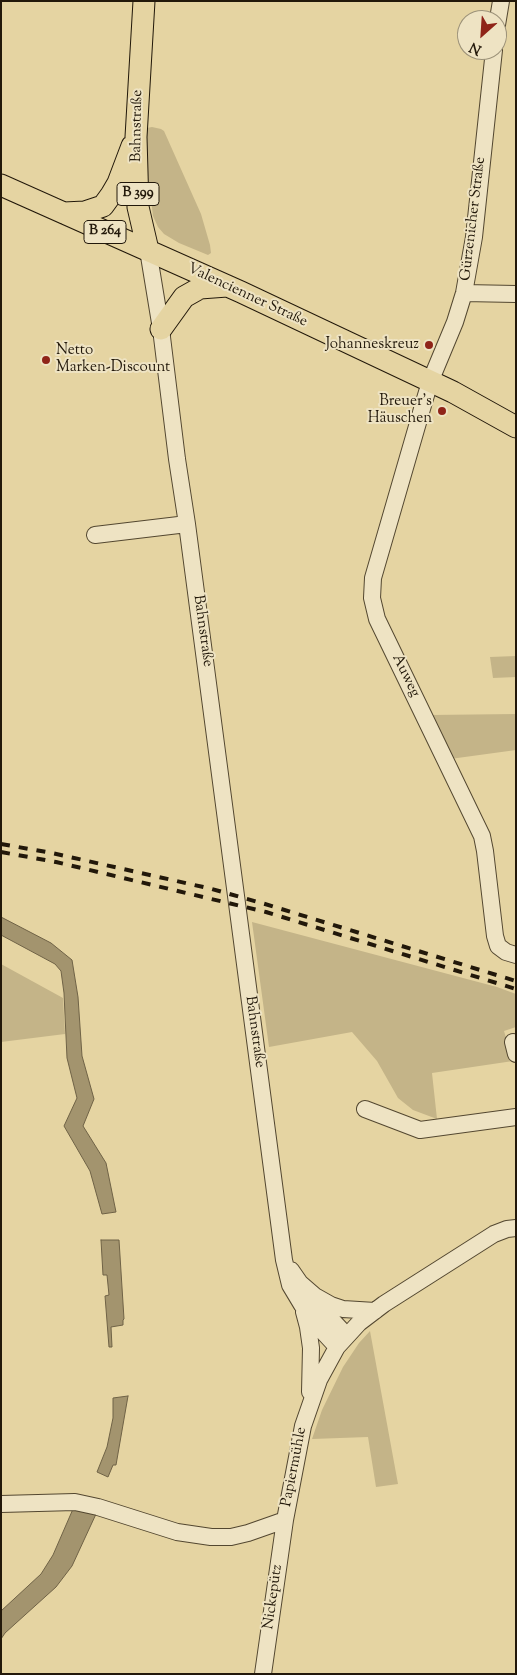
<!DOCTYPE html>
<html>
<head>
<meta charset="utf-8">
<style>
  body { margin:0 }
  #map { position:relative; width:517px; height:1675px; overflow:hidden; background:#e5d4a2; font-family:"Sorts Mill Goudy",serif }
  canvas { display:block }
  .frame { position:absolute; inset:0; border:2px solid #22180a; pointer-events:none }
  .north { position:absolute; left:457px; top:10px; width:50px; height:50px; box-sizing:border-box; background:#eee3c3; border:1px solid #9c9279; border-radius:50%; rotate:206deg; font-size:14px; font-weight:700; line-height:20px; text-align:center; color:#22180a }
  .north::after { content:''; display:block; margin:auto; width:18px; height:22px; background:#8f2418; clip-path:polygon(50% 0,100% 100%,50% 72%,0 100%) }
</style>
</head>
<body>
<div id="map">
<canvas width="517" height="1675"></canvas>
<div class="frame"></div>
<div class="north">N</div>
</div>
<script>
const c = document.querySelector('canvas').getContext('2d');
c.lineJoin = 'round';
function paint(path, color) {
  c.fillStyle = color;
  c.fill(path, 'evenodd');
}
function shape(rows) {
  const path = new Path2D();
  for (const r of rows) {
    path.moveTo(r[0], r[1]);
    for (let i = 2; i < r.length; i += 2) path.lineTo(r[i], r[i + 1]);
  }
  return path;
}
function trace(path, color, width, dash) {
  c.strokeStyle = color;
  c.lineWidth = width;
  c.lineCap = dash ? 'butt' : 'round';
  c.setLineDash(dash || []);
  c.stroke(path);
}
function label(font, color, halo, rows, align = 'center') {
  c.font = font + ' "Sorts Mill Goudy",serif';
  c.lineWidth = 4;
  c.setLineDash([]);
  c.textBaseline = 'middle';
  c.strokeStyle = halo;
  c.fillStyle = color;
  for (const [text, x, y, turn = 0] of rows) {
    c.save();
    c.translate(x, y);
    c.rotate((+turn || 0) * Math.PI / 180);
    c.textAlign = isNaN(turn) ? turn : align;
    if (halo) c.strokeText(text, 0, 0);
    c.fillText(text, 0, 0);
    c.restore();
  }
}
const green = shape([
  [152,127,161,129,164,131,201,214,210,245,211,253,208,255,179,243,164,234,158,227,153,216,143,132,147,128],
  [516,656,516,677,493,678,490,657],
  [516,714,516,750,450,759,430,715],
  [252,922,497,987,516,994,516,1027,504,1031,513,1061,432,1073,437,1119,413,1110,398,1098,377,1061,352,1032,269,1047],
  [1,964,63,998,65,1034,1,1042],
  [370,1331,398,1484,376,1487,368,1437,312,1439,322,1410,343,1367,359,1343]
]);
const water = shape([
  [1,917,51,943,72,960,78,997,82,1056,94,1099,83,1126,106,1163,116,1212,102,1214,90,1171,64,1126,77,1098,67,1058,64,993,61,971,55,964,1,935,1,917],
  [101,1240,119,1240,124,1319,123,1320,123,1325,111,1327,112,1347,109,1347,105,1296,109,1295,107,1275,103,1275,101,1240],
  [128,1396,116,1465,113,1465,108,1477,97,1472,107,1447,113,1418,113,1398,128,1396],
  [73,1509,96,1514,72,1566,56,1587,5,1633,1,1639,1,1611,41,1574,53,1555,73,1509]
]);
const minor = shape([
  [497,25,501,1],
  [494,50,474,237,464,293,455,322,430,382,424,402,373,578,372,598,377,619,482,836,485,851,495,936,498,946,506,952,516,955],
  [148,250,161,329,177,459,187,524,284,1260,290,1285,302,1305,313,1321,337,1347],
  [464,293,516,294],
  [95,535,187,524],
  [513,1042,516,1054],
  [365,1109,420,1130,516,1117],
  [291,1270,300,1283,315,1296,331,1305,343,1309,375,1311],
  [314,1301,347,1336],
  [304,1312,308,1327,311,1348,310,1392],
  [1,1504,75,1502,98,1507,177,1532,211,1537,231,1537,248,1533,285,1520,303,1426,319,1380,337,1347,359,1323,384,1304,494,1234,507,1229,516,1228],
  [263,1674,285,1520]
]);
const major = shape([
  [144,1,136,137,138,207,148,250],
  [1,185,241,292,453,392,516,427],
  [64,213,85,212,103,206,111,195,118,183,132,146],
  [161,329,184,297,200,288,227,286]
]);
const rail = shape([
  [1,844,52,853,212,889,265,904,516,981],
  [1,852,56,862,266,912,516,989]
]);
const markers = [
  [429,345,5,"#8f2418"],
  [46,360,5,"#8f2418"],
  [442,411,5,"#8f2418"]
];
const shields = [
  [138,194,42],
  [105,232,42]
];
const shieldNames = [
  ["B 399",138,194],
  ["B 264",105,232]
];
const streetNames = [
  ["Bahnstraße",138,126,-89],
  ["Gürzenicher Straße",474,219,-83],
  ["Valencienner Straße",247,296,25],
  ["Bahnstraße",202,631,82],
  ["Auweg",405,676,64],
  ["Bahnstraße",254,1032,82],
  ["Papiermühle",295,1467,-79],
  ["Nickepütz",274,1597,-82]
];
const poiNames = [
  ["Johanneskreuz",419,345],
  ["Netto",56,351,"left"],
  ["Marken-Discount",56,368,"left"],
  ["Breuer's",432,402],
  ["Häuschen",432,419]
];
paint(green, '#c4b488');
paint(water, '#a3946e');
trace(water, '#6f6246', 1);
trace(minor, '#534730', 18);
trace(major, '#22180a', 23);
trace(minor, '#eee3c3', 16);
trace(major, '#e5d4a2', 21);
trace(rail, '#22180a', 4, [9, 9]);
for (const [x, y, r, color] of markers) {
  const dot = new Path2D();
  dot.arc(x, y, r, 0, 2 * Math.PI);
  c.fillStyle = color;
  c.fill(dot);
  trace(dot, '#eee3c3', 2);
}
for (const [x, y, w] of shields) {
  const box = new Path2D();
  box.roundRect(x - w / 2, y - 11.5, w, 23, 4);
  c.fillStyle = '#eee3c3';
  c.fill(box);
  trace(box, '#22180a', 1);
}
label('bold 14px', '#22180a', null, shieldNames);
label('15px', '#22180a', '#eee3c3', streetNames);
label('15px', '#22180a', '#eee3c3', poiNames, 'right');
</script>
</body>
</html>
